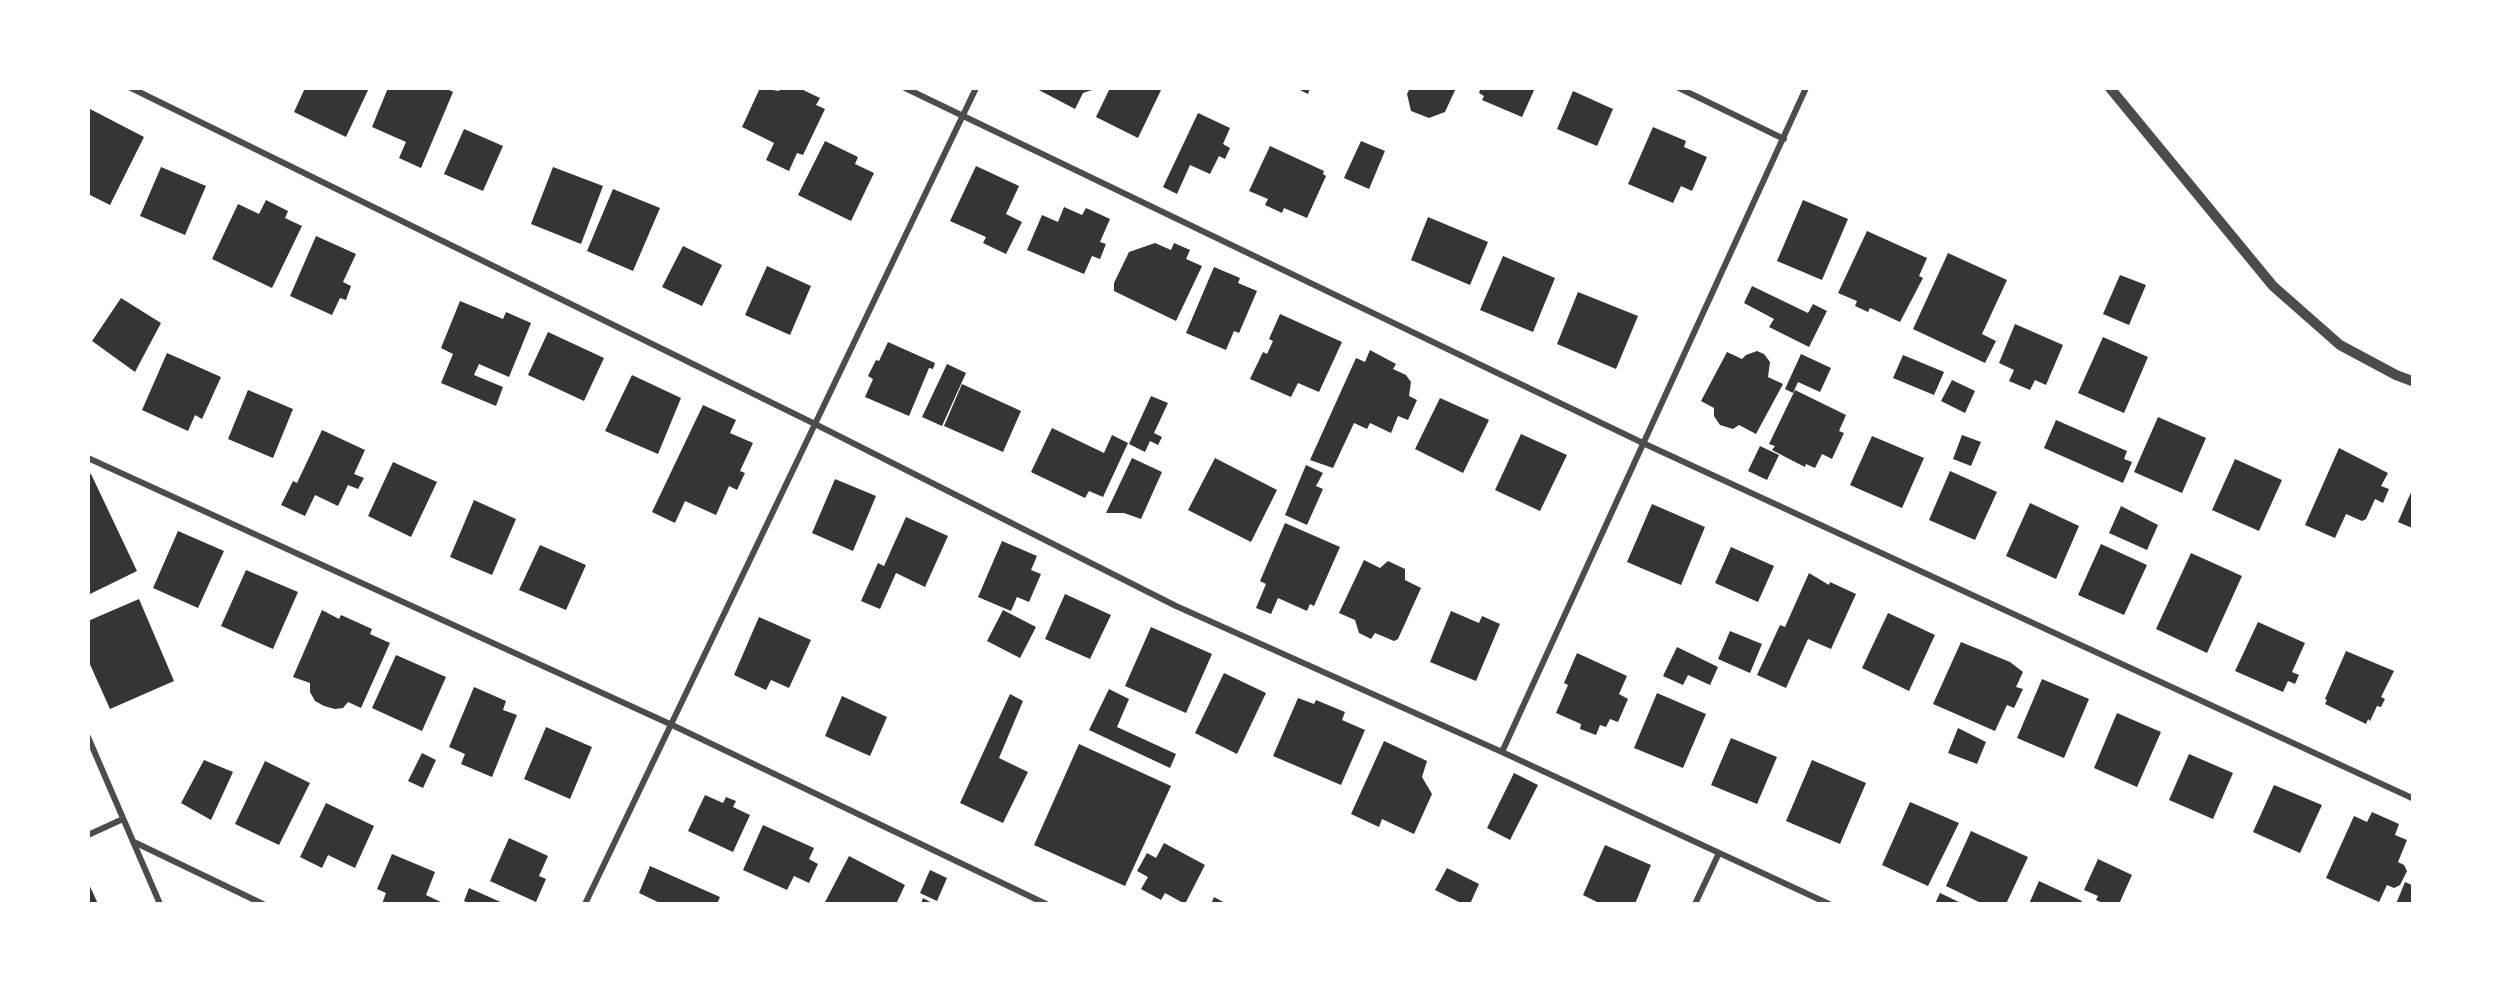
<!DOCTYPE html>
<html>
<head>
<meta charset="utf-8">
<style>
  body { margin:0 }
  #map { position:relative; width:2501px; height:992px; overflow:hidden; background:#fff; font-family:Quicksand,sans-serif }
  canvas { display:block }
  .frame { position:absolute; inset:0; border:90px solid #fff; pointer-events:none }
</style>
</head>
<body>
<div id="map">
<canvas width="2501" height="992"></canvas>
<div class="frame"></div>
</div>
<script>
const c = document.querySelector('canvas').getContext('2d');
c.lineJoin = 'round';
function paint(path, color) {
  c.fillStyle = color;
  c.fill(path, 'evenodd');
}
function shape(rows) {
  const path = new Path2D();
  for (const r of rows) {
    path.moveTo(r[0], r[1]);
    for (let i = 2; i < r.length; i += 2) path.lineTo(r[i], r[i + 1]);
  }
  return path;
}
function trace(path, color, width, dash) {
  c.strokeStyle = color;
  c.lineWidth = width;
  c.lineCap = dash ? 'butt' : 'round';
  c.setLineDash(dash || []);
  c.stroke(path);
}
const building = shape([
  [305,88,369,88,346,137,294,112],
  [388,88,445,88,453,92,421,168,399,158,406,142,372,127],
  [760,88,779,91,780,88,799,88,820,98,816,105,825,109,803,155,797,153,789,171,766,160,774,143,742,127],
  [1035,88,1095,88,1095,89,1083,93,1075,109],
  [1110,88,1162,88,1138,138,1096,117],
  [1296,88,1310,88,1308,94],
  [1410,88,1456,88,1445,112,1429,118,1411,111,1407,94],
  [1481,88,1535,88,1522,117,1482,100,1484,96,1479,93],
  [1573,91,1613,109,1597,146,1557,129],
  [90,109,144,137,110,205,88,194],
  [1198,113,1230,128,1223,144,1230,148,1225,159,1219,156,1210,174,1190,165,1177,194,1163,187],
  [1653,127,1686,141,1684,147,1707,157,1692,191,1681,186,1673,203,1628,184],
  [464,129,503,146,483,191,444,174],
  [825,141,858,157,855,164,874,173,851,221,798,195],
  [1361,141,1385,151,1369,189,1344,178],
  [1270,146,1324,171,1323,174,1326,176,1307,218,1284,208,1282,213,1265,205,1268,199,1249,191],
  [976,166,1019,186,1006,214,1022,222,1006,254,983,243,986,237,950,221],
  [161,167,206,186,185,235,140,216],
  [553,167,603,186,581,244,531,224],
  [613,189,660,208,633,271,587,251],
  [266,200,288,211,285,218,302,226,272,288,212,259,238,204,259,214],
  [1803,200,1848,219,1822,280,1777,261],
  [1064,207,1082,215,1086,208,1110,219,1100,242,1106,244,1100,259,1092,256,1084,274,1027,250,1042,215,1058,222],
  [1428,217,1488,242,1470,285,1411,260],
  [1867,231,1927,258,1919,276,1923,278,1900,322,1870,308,1868,312,1855,306,1857,301,1838,293],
  [316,236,356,254,343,282,351,286,346,300,340,298,332,315,290,296],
  [1155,243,1171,250,1174,243,1190,250,1186,259,1202,266,1176,321,1114,291,1114,283,1129,252],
  [683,246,722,265,702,306,662,287],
  [1948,253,2007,280,1982,334,1996,341,1985,363,1913,329],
  [1503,256,1555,278,1533,332,1480,310],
  [767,266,811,286,790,335,745,315],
  [1214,267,1240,278,1238,283,1257,291,1239,333,1234,331,1226,350,1186,333],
  [2120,275,2146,285,2129,325,2103,314],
  [1752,286,1808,313,1813,304,1827,311,1809,347,1769,327,1774,319,1744,303],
  [1578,292,1638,316,1616,369,1557,344],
  [121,298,161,323,135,372,92,341],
  [460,301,503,319,506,312,531,323,509,377,479,364,474,375,503,387,496,406,441,383,453,354,441,348],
  [1280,314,1342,342,1319,392,1298,383,1291,397,1250,379,1263,352,1267,354,1273,341,1269,339],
  [2015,324,2063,345,2046,385,2035,380,2030,390,2009,381,2014,370,1999,363],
  [548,332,604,358,584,401,528,375],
  [2103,337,2148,357,2124,413,2078,393],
  [888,342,935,363,933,369,929,368,909,416,865,397,873,379,868,376,876,360,879,361],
  [1370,350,1396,364,1393,369,1406,375,1411,382,1409,396,1417,400,1408,420,1398,416,1391,433,1370,423,1367,429,1354,423,1333,468,1310,460,1356,358,1365,362],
  [1757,351,1764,354,1770,362,1768,377,1783,384,1756,434,1739,425,1733,429,1720,425,1714,416,1714,408,1701,401,1727,352,1742,359,1746,355],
  [167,353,221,377,202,419,195,415,188,431,142,410],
  [1801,354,1831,368,1820,392,1798,382,1793,393,1785,389],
  [1903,355,1944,372,1934,395,1893,378],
  [947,364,966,373,942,426,922,417],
  [632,375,681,398,658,454,605,431],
  [1952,380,1975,391,1965,413,1941,401],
  [962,384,1021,411,1003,452,944,426],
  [248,390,293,409,273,458,228,439],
  [1795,390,1846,415,1839,431,1844,433,1832,459,1822,454,1815,468,1806,464,1805,467,1797,463,1772,450,1775,446,1769,444],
  [1151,396,1168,403,1154,433,1162,437,1158,445,1150,441,1145,452,1129,444],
  [1440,398,1489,420,1463,473,1415,449],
  [703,405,736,420,730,433,753,443,740,471,745,473,737,490,729,486,716,515,685,501,675,523,652,512],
  [2158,417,2206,438,2182,493,2134,472],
  [2056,420,2127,451,2124,459,2132,462,2123,483,2044,448],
  [1052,428,1104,453,1112,435,1128,443,1103,497,1089,491,1085,498,1031,472],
  [322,430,365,450,354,474,364,478,358,489,348,485,338,506,315,495,305,516,281,505,293,481,297,483],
  [1521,434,1567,455,1540,511,1495,490],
  [1962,435,1981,442,1971,466,1953,459],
  [1872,436,1924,458,1902,508,1850,485],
  [1760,446,1779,455,1767,480,1748,471],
  [2339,448,2388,473,2381,486,2389,489,2383,503,2375,499,2366,519,2362,521,2346,514,2335,538,2305,525],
  [1132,458,1162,472,1141,519,1124,513,1106,513],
  [1215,458,1277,490,1251,542,1188,510],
  [2235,459,2282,480,2259,531,2212,510],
  [393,462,437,482,411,537,368,516],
  [1306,465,1323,473,1316,486,1323,489,1307,525,1285,515],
  [1950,471,1997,492,1975,540,1929,520],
  [91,474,137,571,88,595,88,475],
  [835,479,876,496,853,551,812,533],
  [2412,490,2412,528,2398,522],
  [474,500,516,519,492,575,450,557],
  [2030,503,2079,526,2056,579,2006,556],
  [1652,504,1705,527,1681,585,1627,562],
  [2121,506,2158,525,2147,550,2109,533],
  [906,517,948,536,925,587,896,573,880,609,861,601,878,563,884,566],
  [1285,523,1340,547,1314,606,1310,604,1307,611,1278,598,1271,614,1256,608,1266,584,1260,581],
  [178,531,224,551,198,608,153,588],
  [1002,541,1037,556,1031,570,1041,574,1029,602,1017,597,1011,611,978,597],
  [2101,544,2147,565,2124,615,2078,595],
  [540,545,586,565,566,610,519,590],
  [1731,547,1774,566,1758,602,1715,583],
  [2191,553,2242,576,2207,653,2156,629],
  [1364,560,1380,568,1388,561,1405,569,1405,580,1421,588,1398,639,1394,641,1375,633,1371,639,1359,633,1355,620,1339,613],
  [246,570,298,592,273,649,221,626],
  [1809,573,1829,585,1830,582,1856,594,1831,649,1808,639,1786,688,1757,675,1780,625,1785,627],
  [1065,594,1111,615,1090,659,1045,639],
  [139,599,174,681,110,709,88,660,88,621],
  [322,610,339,619,341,615,372,629,370,634,390,643,361,708,348,702,343,708,335,709,324,706,315,701,310,692,310,683,293,677],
  [1003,610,1036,627,1020,658,987,641],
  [1451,611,1479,623,1482,616,1500,624,1476,681,1430,662],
  [1888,613,1935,635,1909,691,1862,668],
  [759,617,811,640,789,688,771,680,766,690,734,675],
  [2258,622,2305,643,2292,672,2299,675,2295,684,2288,681,2283,692,2235,671],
  [1151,627,1212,654,1186,713,1125,686],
  [1730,631,1762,644,1750,673,1718,659],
  [1961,642,2010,662,2023,672,2016,687,2023,689,2014,708,2007,705,1995,731,1933,704],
  [1677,647,1718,667,1710,685,1688,675,1683,685,1663,676],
  [2346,651,2394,671,2381,697,2385,699,2381,707,2377,706,2370,721,2368,719,2366,724,2325,704,2327,700,2325,699],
  [1577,653,1627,676,1619,694,1628,699,1618,722,1610,719,1606,727,1600,725,1596,735,1580,729,1581,724,1556,713,1568,685,1564,683],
  [396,655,446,677,422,731,372,708],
  [1224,673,1266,693,1237,754,1195,733],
  [2042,679,2089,699,2064,758,2017,738],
  [474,687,506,701,503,710,517,715,492,777,461,764,465,754,449,747],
  [1109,689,1129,699,1117,727,1176,754,1170,768,1089,730],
  [1657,693,1706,714,1683,768,1634,748],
  [1010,694,1023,701,999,758,1028,772,1003,823,960,803],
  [842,696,887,717,870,756,825,736],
  [1298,698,1314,704,1316,700,1345,712,1342,720,1365,730,1341,785,1273,756],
  [2117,713,2161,732,2137,787,2094,768],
  [546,727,592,747,570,799,524,779],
  [1958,728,1986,742,1977,764,1948,753],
  [1731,738,1777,757,1757,804,1711,785],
  [1384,741,1427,761,1422,777,1432,794,1414,834,1382,819,1379,827,1351,814],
  [1079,744,1171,786,1125,886,1034,845],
  [422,753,436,760,423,788,408,781],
  [2189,754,2233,773,2213,819,2169,800],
  [204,760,233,772,211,820,181,803],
  [1812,760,1866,783,1840,844,1786,821],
  [265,761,310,783,279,845,235,824],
  [1514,773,1538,785,1510,840,1487,828],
  [2274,785,2322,805,2300,853,2253,832],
  [705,795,723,803,726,797,736,801,733,807,750,815,733,852,688,831],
  [1910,802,1959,823,1928,886,1882,865],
  [326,803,374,826,355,868,328,855,322,868,300,857],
  [2372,812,2399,824,2395,835,2407,840,2398,862,2404,865,2407,871,2400,885,2394,888,2387,885,2379,902,2326,878,2354,816,2367,822],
  [763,825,814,848,809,859,818,864,809,883,794,876,787,890,743,870],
  [1971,831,2028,857,2006,904,1983,904,1946,886],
  [509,838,548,856,539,876,546,879,536,902,490,881],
  [1164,843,1205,865,1185,904,1165,893,1161,900,1141,889,1148,877,1137,871,1147,853,1156,858],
  [1605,845,1651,865,1635,904,1601,904,1583,895],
  [392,854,435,872,426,895,445,904,382,904,386,893,377,889],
  [849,856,905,885,896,904,824,904],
  [2098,859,2132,875,2119,904,2105,904,2096,900,2098,896,2084,890],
  [650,866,720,897,717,904,662,904,639,893],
  [1447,868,1479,884,1470,904,1463,904,1435,890],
  [930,870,947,878,937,901,920,893],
  [2039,881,2082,901,2081,904,2029,904],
  [88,882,98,904,88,904],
  [2405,882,2412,885,2412,904,2396,904],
  [469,888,505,904,471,904,464,901],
  [1940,893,1963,904,1935,904],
  [1214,897,1227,904,1211,904],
  [923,898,934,904,921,904]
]);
const minor = shape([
  [131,88,815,424,1176,606,1502,752,1829,904],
  [905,88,1645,444,2412,798],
  [1679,88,1784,139],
  [88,458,670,724,1046,904],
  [88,737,160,904],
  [1502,752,1806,88],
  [88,835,123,819],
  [134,842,263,904],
  [585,904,976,88],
  [1695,904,1719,853]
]);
const tertiary = shape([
  [2110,88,2273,286,2340,345,2396,375,2412,381]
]);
paint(building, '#353535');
trace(minor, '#4c4c4c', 6);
trace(tertiary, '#4c4c4c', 10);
</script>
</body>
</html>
